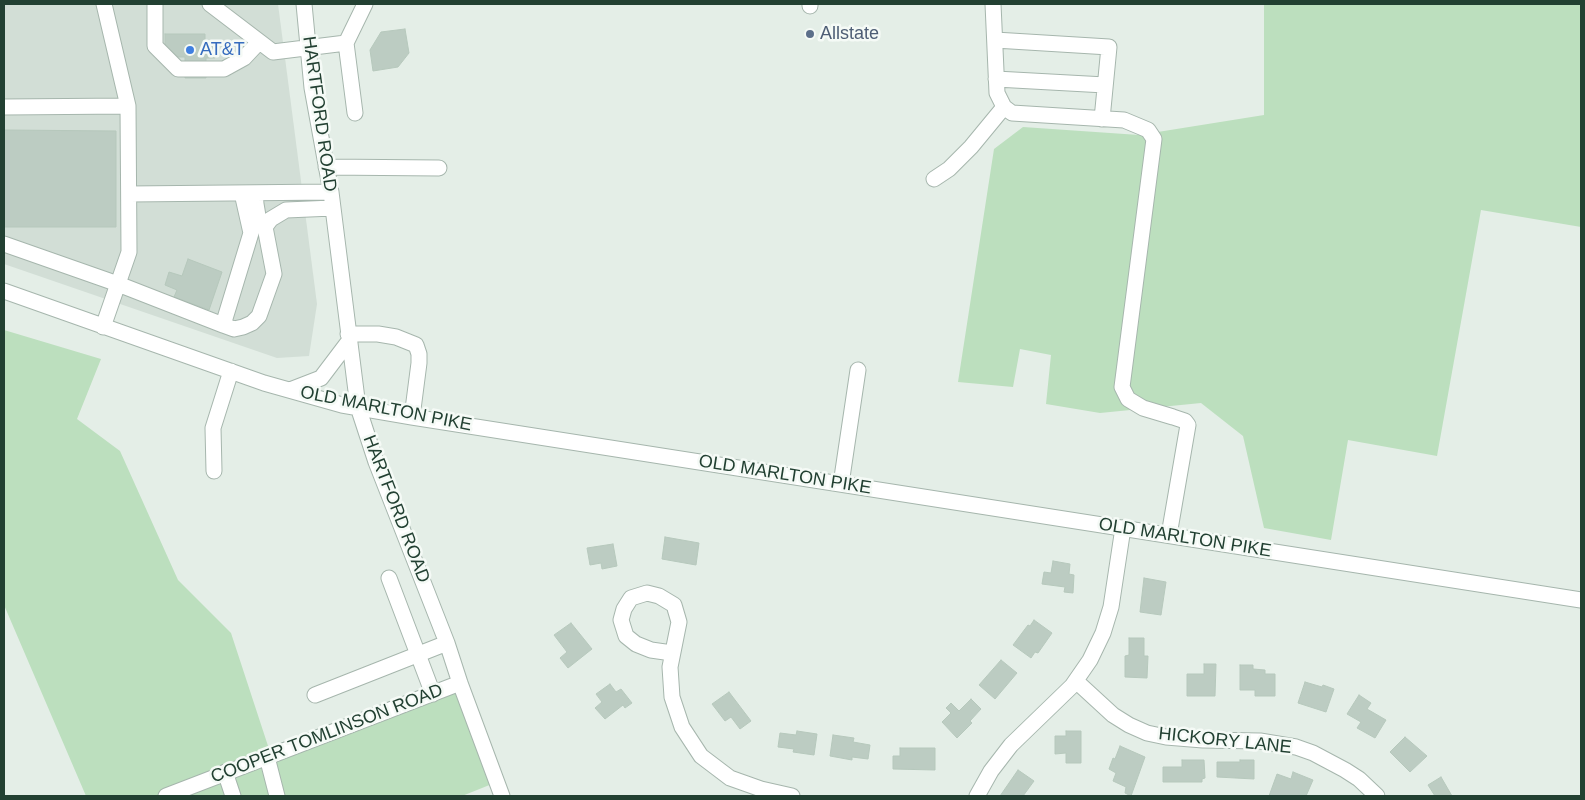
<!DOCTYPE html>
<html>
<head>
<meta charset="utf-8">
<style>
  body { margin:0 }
  #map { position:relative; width:1585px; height:800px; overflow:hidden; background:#e4eee7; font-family:Arial,sans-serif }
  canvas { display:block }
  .frame { position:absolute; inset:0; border:5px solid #224032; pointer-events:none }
</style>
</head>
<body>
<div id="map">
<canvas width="1585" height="800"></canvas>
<div class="frame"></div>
</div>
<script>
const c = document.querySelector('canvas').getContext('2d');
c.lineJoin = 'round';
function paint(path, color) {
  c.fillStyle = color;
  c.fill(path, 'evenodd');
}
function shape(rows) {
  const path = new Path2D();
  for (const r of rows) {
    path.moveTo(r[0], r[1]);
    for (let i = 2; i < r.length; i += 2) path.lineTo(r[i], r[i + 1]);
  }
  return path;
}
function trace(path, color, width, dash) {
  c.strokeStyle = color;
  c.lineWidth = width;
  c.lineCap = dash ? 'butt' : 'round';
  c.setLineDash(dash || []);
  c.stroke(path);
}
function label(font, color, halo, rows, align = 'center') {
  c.font = font + ' Arial,sans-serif';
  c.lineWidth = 5;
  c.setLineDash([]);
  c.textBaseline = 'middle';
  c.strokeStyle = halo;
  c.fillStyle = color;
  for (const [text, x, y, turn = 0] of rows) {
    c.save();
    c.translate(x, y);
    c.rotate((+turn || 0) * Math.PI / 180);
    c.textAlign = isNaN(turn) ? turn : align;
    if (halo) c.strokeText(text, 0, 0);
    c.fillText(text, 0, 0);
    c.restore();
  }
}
const built = shape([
  [4,4,278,4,317,304,309,356,277,358,4,264]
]);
const green = shape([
  [1264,4,1581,4,1581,227,1481,210,1437,456,1348,440,1331,540,1264,528,1243,436,1201,403,1100,413,1046,404,1051,355,1020,349,1013,387,958,382,994,149,1023,127,1139,135,1264,115],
  [4,330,101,359,77,419,120,451,178,580,231,633,270,752,459,691,492,784,462,796,86,796,4,605]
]);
const building = shape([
  [405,29,409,53,398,67,373,71,370,50,381,32,405,29],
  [165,34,205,34,205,43,214,43,215,58,206,58,206,78,185,78,185,57,165,57,165,34],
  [4,130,116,131,116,227,4,227,4,130],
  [188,259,222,272,209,310,174,297,177,290,165,285,169,272,182,276,188,259],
  [665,537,699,543,696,565,662,559,665,537],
  [613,544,617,566,602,569,601,563,590,565,587,548,613,544],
  [1053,561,1070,564,1069,574,1074,575,1073,593,1064,592,1065,587,1042,584,1044,572,1051,573,1053,561],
  [1144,578,1166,582,1161,615,1140,612,1144,578],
  [1034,620,1052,633,1038,653,1035,652,1031,658,1013,645,1028,625,1030,626,1034,620],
  [571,623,592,649,568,668,560,658,567,652,554,635,571,623],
  [1129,638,1144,638,1144,656,1148,656,1147,678,1125,677,1125,656,1129,655,1129,638],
  [1001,660,1017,673,995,699,979,685,1001,660],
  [1204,664,1216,664,1215,696,1187,696,1187,674,1204,674,1204,664],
  [1240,665,1253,665,1253,669,1265,670,1265,674,1275,674,1275,696,1255,696,1255,690,1240,690,1240,665],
  [1305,682,1322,687,1323,685,1334,689,1326,712,1298,703,1305,682],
  [610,684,616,692,621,689,632,703,625,708,623,705,605,719,595,708,602,702,596,694,610,684],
  [729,692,751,721,740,729,731,717,725,721,712,704,729,692],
  [1359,695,1371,703,1367,709,1386,720,1375,738,1357,728,1361,722,1347,714,1359,695],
  [971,699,981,709,970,721,972,723,957,738,942,722,951,713,946,708,951,703,959,711,971,699],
  [797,731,817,734,814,755,793,752,794,749,778,747,780,733,796,735,797,731],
  [1066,731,1081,731,1081,763,1066,763,1066,753,1055,754,1055,736,1066,736,1066,731],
  [833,735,854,738,853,742,870,745,868,759,852,757,852,760,830,756,833,735],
  [1405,737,1427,756,1410,772,1390,752,1405,737],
  [1120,746,1145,757,1131,796,1125,793,1126,787,1113,781,1116,773,1109,769,1113,758,1115,759,1120,746],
  [900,748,935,748,935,770,893,769,893,756,900,756,900,748],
  [1182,760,1204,760,1205,778,1202,779,1202,782,1163,782,1163,767,1182,767,1182,760],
  [1240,760,1254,760,1254,779,1217,777,1217,762,1240,762,1240,760],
  [1018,770,1034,781,1023,796,1000,796,1018,770],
  [1293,772,1313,780,1306,796,1269,796,1277,774,1291,779,1293,772],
  [1441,777,1452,796,1435,796,1428,785,1441,777]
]);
const minor = shape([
  [155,4,155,46,178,69,224,69,244,58,259,42],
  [210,4,273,52,346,43],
  [304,4,312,88,331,192,358,407,376,462,447,643,460,683,502,796],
  [993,4,997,93,1004,107,1012,113,1124,120,1148,130,1154,139,1122,387,1128,399,1143,408,1173,417,1185,421,1188,425,1169,535],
  [810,6,810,4],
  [995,40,1109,47,1102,119],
  [996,79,1105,85],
  [4,107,128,106,104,4],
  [355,113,346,43,365,4],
  [326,167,439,168],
  [934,179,949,169,971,147,1004,107],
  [129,194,331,192],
  [265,227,271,219,286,210,333,208],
  [4,244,118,284,223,325,234,329,243,327,252,323,259,316,274,274,265,227,258,216,256,204,255,193],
  [4,291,264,383,342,405,412,417,1581,600],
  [223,325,251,233,242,193],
  [103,327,129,252,128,106],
  [348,334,378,334,396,337,416,345,419,354,419,363,412,417],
  [290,390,321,378,349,341],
  [214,471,213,428,231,371],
  [841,484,858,370],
  [389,578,433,694],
  [672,653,651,650,636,644,626,636,621,620,624,609,631,598,647,593,659,596,674,605,679,622,670,667,672,697,682,727,701,756,730,778,761,789,792,796],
  [1076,681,1113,715,1129,725,1147,733,1166,737,1203,740,1260,741,1296,747,1313,753,1345,770,1359,779,1377,796],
  [315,695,447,643],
  [267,757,277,796],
  [225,772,233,796],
  [166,796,460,683],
  [977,796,991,771,1011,745,1072,686,1090,660,1103,633,1111,607,1123,528]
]);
const markers = [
  [810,34,5,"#5c6f8a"],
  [190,50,5,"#3f7fe0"]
];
const serviceNames = [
  ["Allstate",820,34]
];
const shopNames = [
  ["AT&T",200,50]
];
const streetNames = [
  ["HARTFORD ROAD",319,114,82],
  ["OLD MARLTON PIKE",386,409,11],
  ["OLD MARLTON PIKE",785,475,9],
  ["HARTFORD ROAD",396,509,69],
  ["OLD MARLTON PIKE",1185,538,9],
  ["COOPER TOMLINSON ROAD",327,734,-21],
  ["HICKORY LANE",1225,741,6]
];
paint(built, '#d2ded6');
paint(green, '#bcdfbe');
paint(building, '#bcccc2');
trace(building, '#b6c8bc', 1);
trace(minor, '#a6b6ad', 17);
trace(minor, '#fff', 15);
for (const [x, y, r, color] of markers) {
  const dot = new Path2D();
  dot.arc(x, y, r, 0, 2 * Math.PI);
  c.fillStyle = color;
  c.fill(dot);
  trace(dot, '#f5faf6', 2);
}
label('18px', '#4e5e75', '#f5faf6', serviceNames, 'left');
label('18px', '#366cbe', '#f5faf6', shopNames, 'left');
label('18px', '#224032', '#f5faf6', streetNames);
</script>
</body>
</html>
